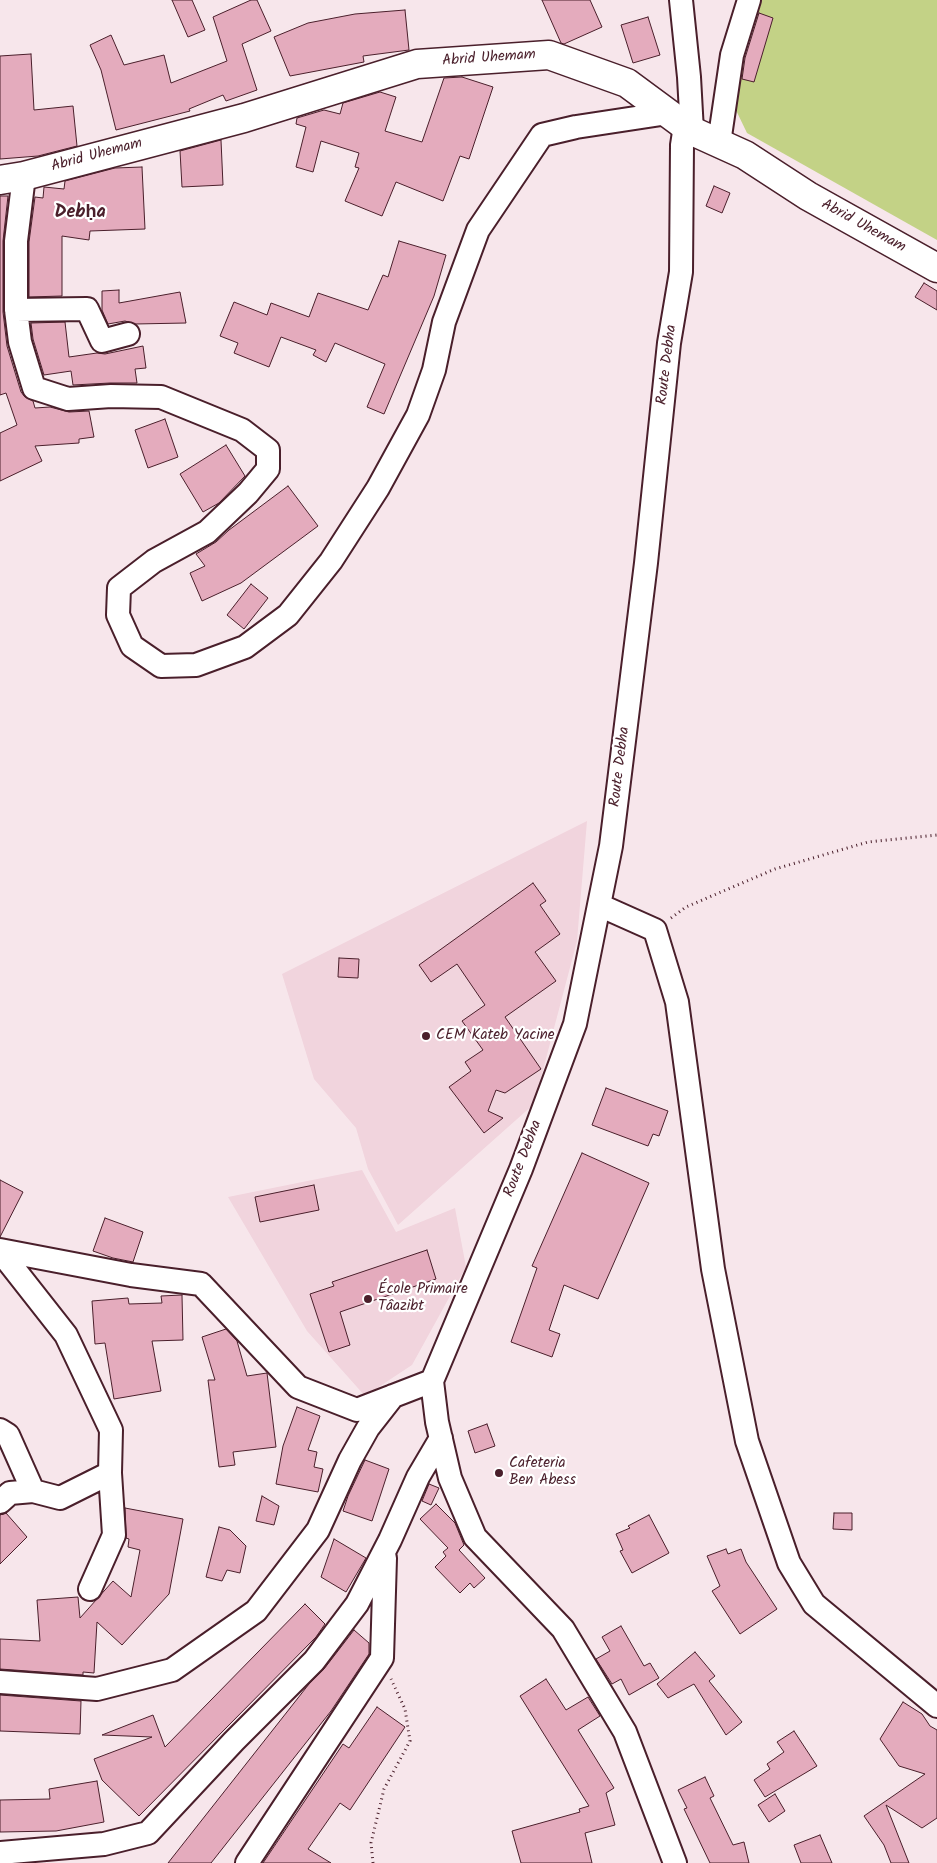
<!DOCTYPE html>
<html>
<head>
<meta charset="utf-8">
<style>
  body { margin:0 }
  canvas { display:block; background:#f7e6eb }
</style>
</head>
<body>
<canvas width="937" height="1863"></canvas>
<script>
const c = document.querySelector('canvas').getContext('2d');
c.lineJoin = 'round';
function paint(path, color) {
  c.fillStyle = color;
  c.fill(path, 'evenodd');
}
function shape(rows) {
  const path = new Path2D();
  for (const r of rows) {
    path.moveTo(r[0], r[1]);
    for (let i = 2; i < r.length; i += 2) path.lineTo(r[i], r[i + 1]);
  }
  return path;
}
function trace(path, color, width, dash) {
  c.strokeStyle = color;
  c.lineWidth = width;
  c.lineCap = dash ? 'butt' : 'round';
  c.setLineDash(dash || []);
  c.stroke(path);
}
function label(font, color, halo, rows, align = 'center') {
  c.font = font + ' Kalam,sans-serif';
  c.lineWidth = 4.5;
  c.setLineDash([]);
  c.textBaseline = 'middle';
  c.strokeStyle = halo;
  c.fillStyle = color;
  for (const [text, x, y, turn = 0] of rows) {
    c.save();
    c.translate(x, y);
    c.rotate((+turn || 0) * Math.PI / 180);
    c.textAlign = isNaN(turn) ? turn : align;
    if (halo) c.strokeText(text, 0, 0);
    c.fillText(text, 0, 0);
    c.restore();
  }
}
const built = shape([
  [587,821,577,941,534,1104,398,1225,368,1169,356,1128,314,1079,282,974],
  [362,1170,396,1232,455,1208,466,1267,412,1365,365,1396,307,1331,228,1197]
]);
const green = shape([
  [762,0,937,0,937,240,747,133,733,104]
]);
const building = shape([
  [172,0,192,0,205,30,188,37,172,0],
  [251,0,257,0,271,31,242,44,257,90,226,101,223,95,189,109,190,111,116,130,101,70,90,45,111,35,124,65,164,55,171,83,227,61,213,17,251,0],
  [542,0,590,0,602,27,564,44,561,43,542,0],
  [405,10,409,50,363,56,364,62,290,76,274,37,308,23,355,14,405,10],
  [759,13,773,18,754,82,742,79,745,58,759,13],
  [648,17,660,55,633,63,621,25,648,17],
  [31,54,34,110,73,106,77,146,38,156,0,159,0,56,31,54],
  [462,77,493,87,469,159,460,156,443,201,396,182,382,216,345,201,359,168,355,167,359,153,321,141,313,172,296,167,306,127,296,124,297,118,324,110,340,114,343,103,380,92,396,97,385,131,422,142,444,78,462,77],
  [221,140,223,185,182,187,180,151,221,140],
  [142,167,145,229,90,231,89,240,62,236,62,296,29,297,29,242,35,197,43,198,44,187,64,189,65,181,115,168,142,167],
  [714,186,730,193,722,213,706,206,714,186],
  [0,196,8,196,3,241,3,312,7,346,21,392,25,397,33,401,35,408,50,407,69,412,89,411,94,437,79,439,79,443,35,446,42,461,0,481,0,433,17,425,6,393,0,395,0,196],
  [399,241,446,255,434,296,384,414,367,407,385,364,335,343,326,362,313,355,316,350,281,337,269,367,234,353,238,343,220,336,234,302,267,315,271,303,309,317,318,293,368,310,383,275,388,277,399,241],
  [924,283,937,291,937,310,915,297,924,283],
  [119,290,119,303,180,292,186,323,135,324,125,321,108,324,102,310,102,291,119,290],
  [65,322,69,357,97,353,105,354,143,346,146,368,135,369,137,383,110,383,73,385,71,371,44,375,33,339,31,323,65,322],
  [165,419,178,457,148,468,135,430,165,419],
  [226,445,245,476,219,503,203,512,180,474,226,445],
  [288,486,318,526,241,583,202,601,190,573,205,566,196,554,216,542,229,530,288,486],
  [251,584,268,598,244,629,227,615,251,584],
  [533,883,546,901,540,905,560,934,535,952,556,981,505,1017,541,1069,505,1093,496,1090,488,1111,503,1118,484,1133,449,1087,471,1071,465,1062,483,1050,462,1021,485,1005,457,964,431,982,419,965,533,883],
  [339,958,359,959,358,978,338,977,339,958],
  [606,1088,668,1111,659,1136,653,1134,648,1146,592,1125,606,1088],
  [582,1153,649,1183,598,1299,564,1285,549,1330,560,1334,552,1357,511,1342,537,1268,532,1266,582,1153],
  [0,1180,23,1192,0,1237,0,1180],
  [314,1185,319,1210,260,1222,255,1197,314,1185],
  [105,1218,143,1232,133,1262,113,1258,93,1251,105,1218],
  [427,1250,436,1279,340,1312,350,1345,329,1352,310,1294,334,1286,332,1282,427,1250],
  [182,1295,183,1340,152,1341,161,1391,114,1399,105,1343,95,1344,92,1301,128,1298,129,1304,162,1303,161,1296,182,1295],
  [226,1329,237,1341,247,1376,267,1373,276,1447,233,1452,235,1465,219,1467,208,1380,215,1380,202,1337,226,1329],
  [297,1407,320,1416,308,1450,317,1452,314,1467,323,1469,318,1492,276,1484,283,1446,297,1407],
  [487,1424,495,1446,475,1453,468,1431,487,1424],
  [365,1460,389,1469,372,1521,343,1511,348,1496,365,1460],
  [429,1484,439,1488,431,1505,422,1501,429,1484],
  [262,1496,279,1506,274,1525,256,1521,262,1496],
  [436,1504,455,1523,464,1545,459,1550,485,1578,474,1588,470,1583,460,1593,435,1567,446,1556,443,1552,448,1548,420,1519,436,1504],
  [125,1508,183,1519,169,1594,122,1645,97,1622,94,1673,83,1672,83,1675,0,1669,0,1639,40,1641,37,1600,78,1597,80,1618,113,1581,131,1597,140,1550,128,1547,129,1539,126,1538,125,1508],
  [6,1513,27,1537,0,1564,0,1515,6,1513],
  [834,1513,852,1513,852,1530,833,1529,834,1513],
  [649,1515,669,1553,632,1573,620,1551,623,1550,616,1534,630,1528,628,1526,649,1515],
  [219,1527,230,1530,246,1546,240,1573,227,1570,222,1581,206,1577,219,1527],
  [334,1539,366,1558,346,1592,321,1577,334,1539],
  [726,1549,728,1554,741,1549,746,1562,777,1609,740,1634,712,1591,720,1586,707,1556,726,1549],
  [305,1604,325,1624,316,1637,139,1816,102,1780,94,1759,152,1737,102,1735,153,1715,165,1747,305,1604],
  [621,1626,644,1666,650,1663,659,1678,629,1695,621,1679,612,1684,596,1659,610,1651,602,1637,621,1626],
  [354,1630,369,1643,369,1654,331,1711,211,1863,168,1863,309,1684,324,1669,354,1630],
  [695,1652,715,1676,709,1681,742,1722,726,1735,694,1684,668,1698,657,1684,695,1652],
  [546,1679,566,1710,588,1697,600,1716,578,1730,614,1788,606,1793,615,1825,585,1833,592,1863,521,1863,512,1831,580,1812,579,1809,589,1806,520,1696,546,1679],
  [0,1695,81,1701,80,1734,0,1731,0,1695],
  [903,1702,922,1714,930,1726,937,1730,937,1818,922,1828,886,1805,909,1863,891,1863,884,1845,864,1816,925,1774,899,1766,880,1739,903,1702],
  [377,1707,405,1727,350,1810,340,1803,308,1849,331,1863,263,1863,343,1744,349,1748,377,1707],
  [794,1731,817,1766,765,1797,754,1780,770,1769,767,1764,784,1752,777,1742,794,1731],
  [705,1777,714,1796,710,1798,733,1845,744,1842,749,1863,710,1863,684,1809,687,1808,678,1790,705,1777],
  [97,1781,104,1822,56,1831,0,1832,0,1800,50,1799,49,1789,97,1781],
  [775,1794,785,1811,769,1822,758,1805,775,1794],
  [820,1835,832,1863,801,1863,794,1845,820,1835]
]);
const path = shape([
  [671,918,686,907,775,869,868,842,937,835],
  [373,1863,371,1843,384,1789,410,1741,405,1709,391,1679]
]);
const street = shape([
  [681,0,689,77,692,131],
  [719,143,732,55,749,0],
  [24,176,16,241,16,310,20,342,34,388,68,399,111,396,161,397,242,430,268,450,268,469,248,493,207,532,154,561,119,588,118,615,132,646,161,666,196,665,245,647,288,615,331,561,378,488,418,415,434,370,444,322,478,230,542,135,576,127,668,113],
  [16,310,87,309,102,341,128,334],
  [599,905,655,930,677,1002,713,1269,747,1441,789,1563,814,1604,937,1706],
  [0,1250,131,1275,201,1284,298,1387,357,1410,432,1381],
  [0,1251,66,1335,111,1430,110,1473,114,1535,90,1589],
  [0,1430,8,1435,33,1491,60,1498,110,1473],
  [0,1502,10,1493,33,1491],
  [0,1682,97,1689,172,1670,256,1611,318,1530,350,1460,368,1428,393,1396],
  [0,1853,104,1844,148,1833,234,1741,314,1661,357,1604,390,1540,418,1477,441,1438],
  [247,1863,382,1658,385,1558],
  [675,1863,625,1732,563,1629,475,1537,450,1478,437,1422,432,1381,521,1169,575,1024,599,905,611,846,646,563,669,343,681,272,682,145,685,126]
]);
const secondary = shape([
  [0,180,24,176,244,118,417,64,549,55,627,83,692,131,745,155,808,196,937,268]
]);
const markers = [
  [426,1036,5,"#4a1f2b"],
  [368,1299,5,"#4a1f2b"],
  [499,1473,5,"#4a1f2b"]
];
const streetNames = [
  ["Abrid Uhemam",489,59,-4],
  ["Abrid Uhemam",97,156,-15],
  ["Abrid Uhemam",863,227,29],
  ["Route Debha",668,365,-83],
  ["Route Debha",621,767,-83],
  ["Route Debha",524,1159,-69]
];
const poiNames = [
  ["CEM Kateb Yacine",436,1036],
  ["École Primaire",378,1290],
  ["Tâazibt",378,1307],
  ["Cafeteria",509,1464],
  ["Ben Abess",509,1481]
];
const quarterNames = [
  ["Debḥa",80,214]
];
paint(built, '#f1d4dd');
paint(green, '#c3d286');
paint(building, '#e4abbd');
trace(building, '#4a1f2b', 1);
trace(street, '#4a1f2b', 26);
trace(secondary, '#4a1f2b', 31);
trace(path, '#4a1f2b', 3, [1, 4]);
trace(street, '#fff', 22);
trace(secondary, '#fff', 28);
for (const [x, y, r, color] of markers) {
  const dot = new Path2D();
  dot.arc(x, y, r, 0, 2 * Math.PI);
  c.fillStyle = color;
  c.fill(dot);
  trace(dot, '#fff', 2);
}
label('15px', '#4a1f2b', '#fff', streetNames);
label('15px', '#4a1f2b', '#fff', poiNames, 'left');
label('bold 18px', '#4a1f2b', '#fff', quarterNames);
</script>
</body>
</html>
